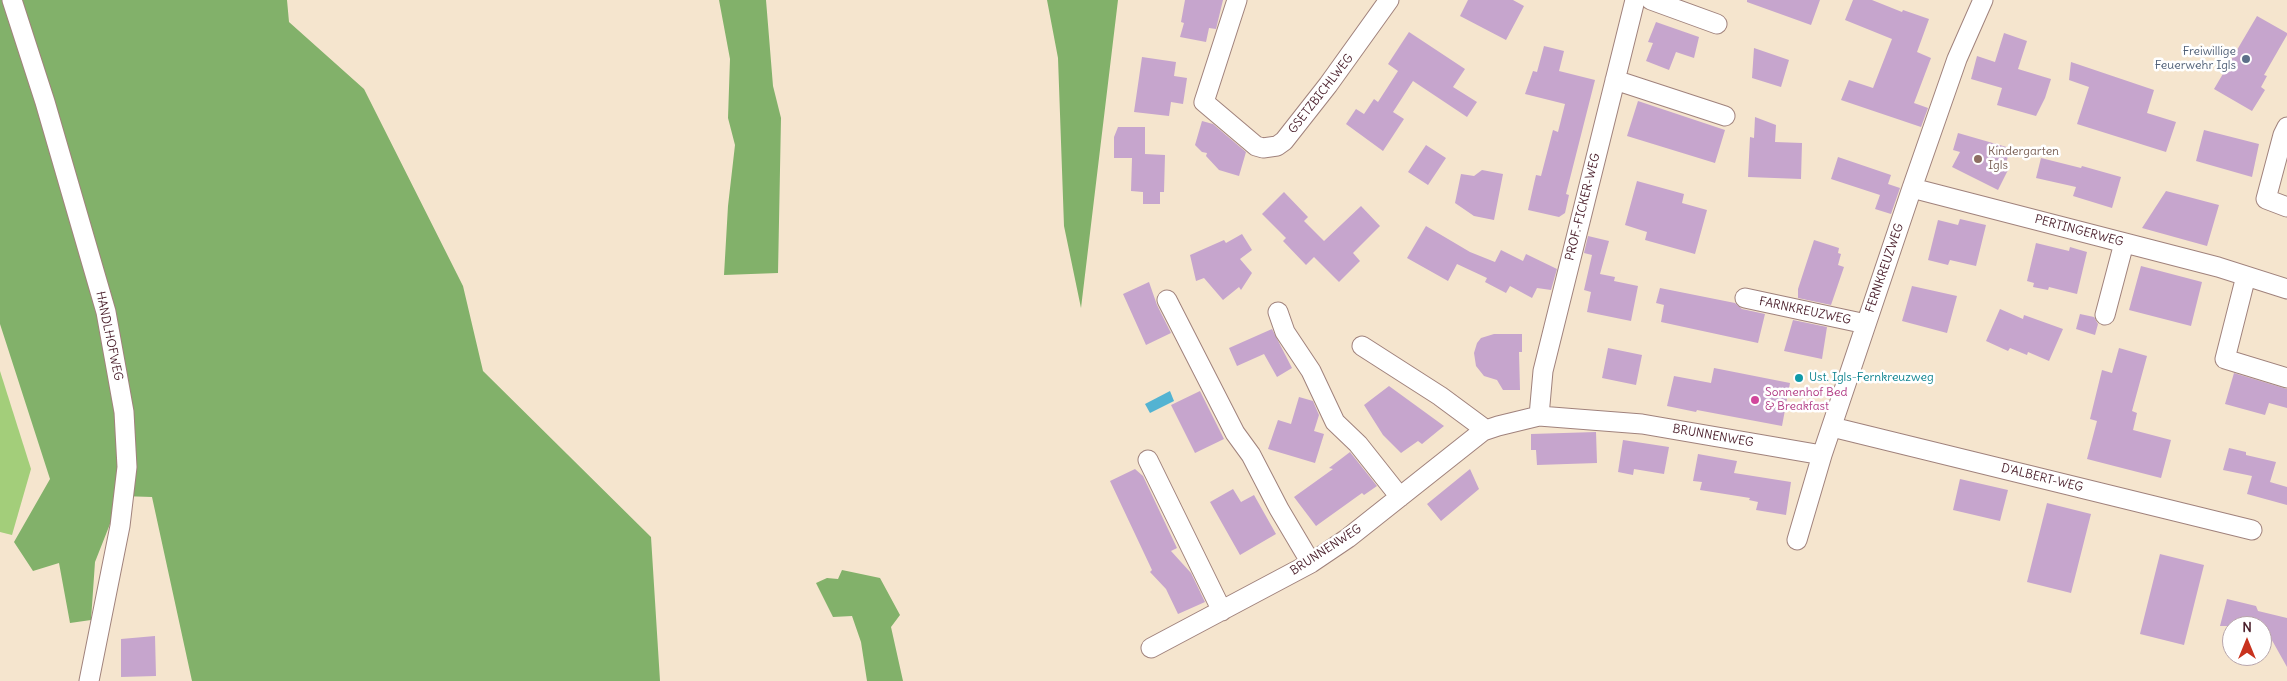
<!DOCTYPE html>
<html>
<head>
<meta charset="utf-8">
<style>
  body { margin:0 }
  #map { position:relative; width:2287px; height:681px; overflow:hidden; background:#f5e5ce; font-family:Delius,sans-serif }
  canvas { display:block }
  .north { position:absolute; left:2222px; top:616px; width:50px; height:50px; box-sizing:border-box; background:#fff; border:1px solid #b7a5aa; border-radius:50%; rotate:0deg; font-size:14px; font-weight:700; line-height:20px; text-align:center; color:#4a1f2b }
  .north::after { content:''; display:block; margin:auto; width:18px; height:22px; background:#c8321e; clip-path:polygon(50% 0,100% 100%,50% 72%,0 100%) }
</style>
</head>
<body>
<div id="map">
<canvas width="2287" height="681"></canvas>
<div class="north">N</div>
</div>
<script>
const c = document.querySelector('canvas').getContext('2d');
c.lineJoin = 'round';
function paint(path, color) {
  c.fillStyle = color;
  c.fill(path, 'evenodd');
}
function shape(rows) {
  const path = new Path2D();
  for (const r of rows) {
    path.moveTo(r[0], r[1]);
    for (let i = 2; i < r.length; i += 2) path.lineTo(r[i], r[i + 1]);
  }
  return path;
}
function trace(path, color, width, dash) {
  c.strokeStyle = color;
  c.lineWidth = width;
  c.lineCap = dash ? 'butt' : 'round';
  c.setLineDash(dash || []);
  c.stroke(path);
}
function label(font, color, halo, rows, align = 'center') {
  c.font = font + ' Delius,sans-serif';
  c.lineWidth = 5;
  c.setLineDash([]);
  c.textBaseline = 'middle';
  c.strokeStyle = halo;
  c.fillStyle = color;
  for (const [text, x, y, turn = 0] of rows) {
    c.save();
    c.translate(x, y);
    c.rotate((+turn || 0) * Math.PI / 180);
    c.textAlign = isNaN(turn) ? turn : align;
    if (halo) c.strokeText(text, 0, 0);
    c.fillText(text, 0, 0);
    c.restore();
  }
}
const green = shape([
  [0,371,31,469,12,535,0,532]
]);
const forest = shape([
  [0,0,287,0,289,22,364,89,463,286,483,371,651,537,660,681,192,681,152,497,121,496,95,562,91,620,70,623,59,563,33,571,14,542,50,479,0,324],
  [719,0,766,0,773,86,781,118,778,273,724,275,728,206,735,145,728,118,730,59],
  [1047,0,1118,0,1081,308,1064,226,1058,58],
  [842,570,880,578,900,615,891,627,903,681,867,681,861,642,852,616,833,617,816,583,827,578,838,579]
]);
const water = shape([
  [1170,391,1174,401,1150,413,1145,404]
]);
const building = shape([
  [1185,0,1223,0,1216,29,1209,28,1206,42,1180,37,1184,23,1181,22],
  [1468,0,1513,0,1524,6,1506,40,1460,16],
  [1747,0,1820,0,1811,25,1747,2],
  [1853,0,1872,0,1902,12,1903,10,1929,19,1917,52,1931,58,1914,103,1928,108,1921,127,1841,100,1849,80,1873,88,1892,39,1845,20],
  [2257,16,2287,33,2287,35,2264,75,2267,76,2261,87,2265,90,2252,111,2214,89],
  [1656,22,1699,37,1694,58,1676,52,1669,70,1646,61,1653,43,1648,42],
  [1409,32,1465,69,1453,87,1477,102,1467,117,1413,81,1393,112,1404,119,1383,151,1346,124,1356,109,1364,114,1374,99,1378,102,1398,71,1388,64],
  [2004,33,2027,41,2018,69,2051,79,2045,98,2036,116,1997,105,2002,88,1971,79,1977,56,1995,62],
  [1544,46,1564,51,1559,71,1595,80,1566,194,1569,195,1565,213,1559,217,1528,210,1536,175,1541,176,1553,130,1558,132,1565,104,1525,94,1533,71,1537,72],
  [1754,48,1789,60,1781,87,1752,78],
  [1142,57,1176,62,1174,76,1187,78,1183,104,1171,102,1169,116,1134,112],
  [2071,62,2154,90,2147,113,2176,122,2166,152,2077,124,2089,87,2069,80],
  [1638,101,1725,130,1715,163,1627,136],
  [1755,117,1776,125,1775,142,1802,143,1801,179,1748,177,1750,137,1754,138],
  [1202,121,1213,124,1246,152,1239,176,1219,170,1206,156,1207,153,1202,152,1195,145],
  [1118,127,1145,127,1145,154,1165,155,1164,192,1160,192,1160,204,1143,204,1143,192,1131,191,1132,158,1114,158,1114,137],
  [2204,130,2259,144,2252,177,2196,161],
  [1958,133,2010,148,2005,168,2008,170,1998,190,1952,167,1960,152,1953,150],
  [1426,145,1446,158,1428,185,1408,172],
  [1838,157,1891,175,1888,184,1900,188,1891,214,1875,209,1880,195,1831,179],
  [2041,158,2081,168,2082,166,2121,177,2112,208,2073,196,2076,187,2036,178],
  [1482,170,1503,174,1494,220,1474,216,1455,203,1461,174,1474,176],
  [1637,181,1684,194,1682,203,1707,210,1695,254,1645,240,1647,232,1625,225],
  [2166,191,2219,205,2207,246,2142,228],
  [1284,192,1308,217,1304,221,1324,241,1361,206,1380,226,1353,253,1360,261,1339,282,1314,257,1306,265,1283,241,1286,238,1262,214],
  [1960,219,1986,225,1976,266,1950,260,1948,265,1928,260,1938,220,1958,225],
  [1426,226,1470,252,1495,262,1501,250,1523,261,1526,254,1557,269,1551,290,1537,288,1532,298,1510,286,1506,293,1485,282,1487,278,1457,264,1448,281,1407,258],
  [1242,234,1252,250,1240,259,1252,273,1241,290,1239,287,1223,300,1204,278,1196,281,1190,255,1224,240,1226,243],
  [1588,236,1609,241,1600,274,1615,277,1614,281,1638,286,1631,321,1587,312,1591,292,1584,290,1592,255,1584,253],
  [1814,240,1839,248,1838,253,1841,254,1838,265,1844,267,1831,305,1798,298,1798,289],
  [2036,243,2069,251,2070,247,2087,252,2077,294,2049,287,2048,290,2033,287,2034,283,2027,281],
  [2141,266,2202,282,2191,326,2129,310],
  [1149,282,1157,305,1171,333,1146,345,1123,294],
  [1912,286,1957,296,1947,333,1902,321],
  [1660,288,1735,303,1742,309,1765,314,1758,343,1661,322,1664,305,1656,303],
  [2000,309,2023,319,2024,315,2063,329,2049,361,2028,352,2027,355,2010,348,2008,351,1986,341],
  [2080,314,2094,317,2098,324,2095,335,2076,329],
  [1793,320,1827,327,1822,359,1784,351],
  [1272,329,1292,368,1277,377,1264,354,1237,366,1229,348],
  [1494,334,1522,334,1522,352,1519,352,1520,390,1503,390,1497,380,1484,376,1476,366,1474,353,1477,343,1481,338],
  [1608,348,1642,355,1636,385,1602,378],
  [2119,348,2147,356,2132,411,2137,413,2133,430,2171,440,2161,478,2087,459,2097,421,2090,419,2102,370,2112,373],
  [1714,368,1790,383,1782,426,1697,410,1696,412,1667,406,1674,376,1711,383],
  [2234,373,2287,389,2287,408,2269,403,2265,415,2225,404],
  [1389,386,1444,426,1422,444,1418,441,1401,453,1383,435,1364,405],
  [1200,391,1224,439,1195,453,1171,405],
  [1299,397,1313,401,1319,415,1314,431,1324,434,1315,463,1268,449,1278,420,1291,424],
  [1596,432,1597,463,1537,465,1536,450,1531,450,1531,434],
  [1623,440,1669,447,1664,474,1634,469,1633,475,1618,472],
  [2229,448,2246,452,2246,455,2276,462,2270,482,2287,487,2287,505,2247,494,2252,476,2223,470],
  [1350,452,1377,486,1364,495,1362,493,1316,526,1294,497,1333,469,1329,468],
  [1698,454,1737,461,1734,473,1791,482,1786,515,1756,510,1758,502,1749,500,1750,498,1700,490,1702,482,1693,481],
  [1135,469,1143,476,1177,548,1171,551,1191,573,1205,602,1178,614,1166,589,1150,572,1152,570,1110,481],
  [1470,469,1479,489,1441,521,1427,504],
  [1960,479,2008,490,2000,521,1953,510],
  [1233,489,1241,502,1254,495,1276,534,1240,555,1210,502],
  [2047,503,2091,514,2071,593,2027,582],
  [2160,554,2204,565,2184,645,2140,634],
  [2227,599,2256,606,2258,611,2287,618,2287,667,2264,626,2220,626],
  [155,636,156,676,121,677,121,639]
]);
const minor = shape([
  [12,0,45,102,106,312,124,412,127,467,120,526,89,681],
  [1237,0,1204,102,1256,146,1263,148,1277,146,1284,141,1328,85,1389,0],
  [1651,0,1717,24],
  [1615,80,1725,116],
  [2287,127,2283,135,2266,199,2287,207],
  [1912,188,2218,267,2287,289],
  [2246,276,2225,359,2287,378],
  [1745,298,1866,324],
  [1167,300,1235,433,1251,455,1279,509,1311,563],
  [1278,312,1285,332,1311,371,1335,422,1358,444,1400,497],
  [2105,315,2124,243],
  [1362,346,1440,396,1486,430],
  [1539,416,1543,371,1635,0],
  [1832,427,2252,530],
  [1148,460,1222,611],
  [1797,540,1822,455,1912,188,1957,59,1983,0],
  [1151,648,1311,563,1348,538,1483,431,1498,426,1539,416,1642,424,1822,455]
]);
const markers = [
  [2246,59,5,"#5c6f8a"],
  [1978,159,5,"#8d6e63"],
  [1799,378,5,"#0f9aa8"],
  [1755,400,5,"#d1479c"]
];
const serviceNames = [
  ["Freiwillige",2236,52],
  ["Feuerwehr Igls",2236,66]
];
const streetNames = [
  ["GSETZBICHLWEG",1321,94,-52],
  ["PROF.-FICKER-WEG",1583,207,-76],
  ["PERTINGERWEG",2079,231,15],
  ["FERNKREUZWEG",1885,268,-71],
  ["FARNKREUZWEG",1805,311,12],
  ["HANDLHOFWEG",109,336,78],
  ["BRUNNENWEG",1713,436,10],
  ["D'ALBERT-WEG",2042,478,14],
  ["BRUNNENWEG",1326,550,-33]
];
const educationNames = [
  ["Kindergarten",1988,152],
  ["Igls",1988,166]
];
const cultureNames = [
  ["Ust. Igls-Fernkreuzweg",1809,378]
];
const hotelNames = [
  ["Sonnenhof Bed",1765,393],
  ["& Breakfast",1765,407]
];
paint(green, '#a3ce7a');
paint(forest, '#82b16a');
paint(water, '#53b3d2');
paint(building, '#c6a5cd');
trace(minor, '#a0827c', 21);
trace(minor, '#fff', 19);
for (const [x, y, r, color] of markers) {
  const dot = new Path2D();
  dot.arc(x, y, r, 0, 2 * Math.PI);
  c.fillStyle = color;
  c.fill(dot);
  trace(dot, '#fff', 2);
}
label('12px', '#4e5e75', '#fff', serviceNames, 'right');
label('12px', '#4a1f2b', '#fff', streetNames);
label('12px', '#785e54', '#fff', educationNames, 'left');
label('12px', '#0d838f', '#fff', cultureNames, 'left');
label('12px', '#b23c85', '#fff', hotelNames, 'left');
</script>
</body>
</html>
